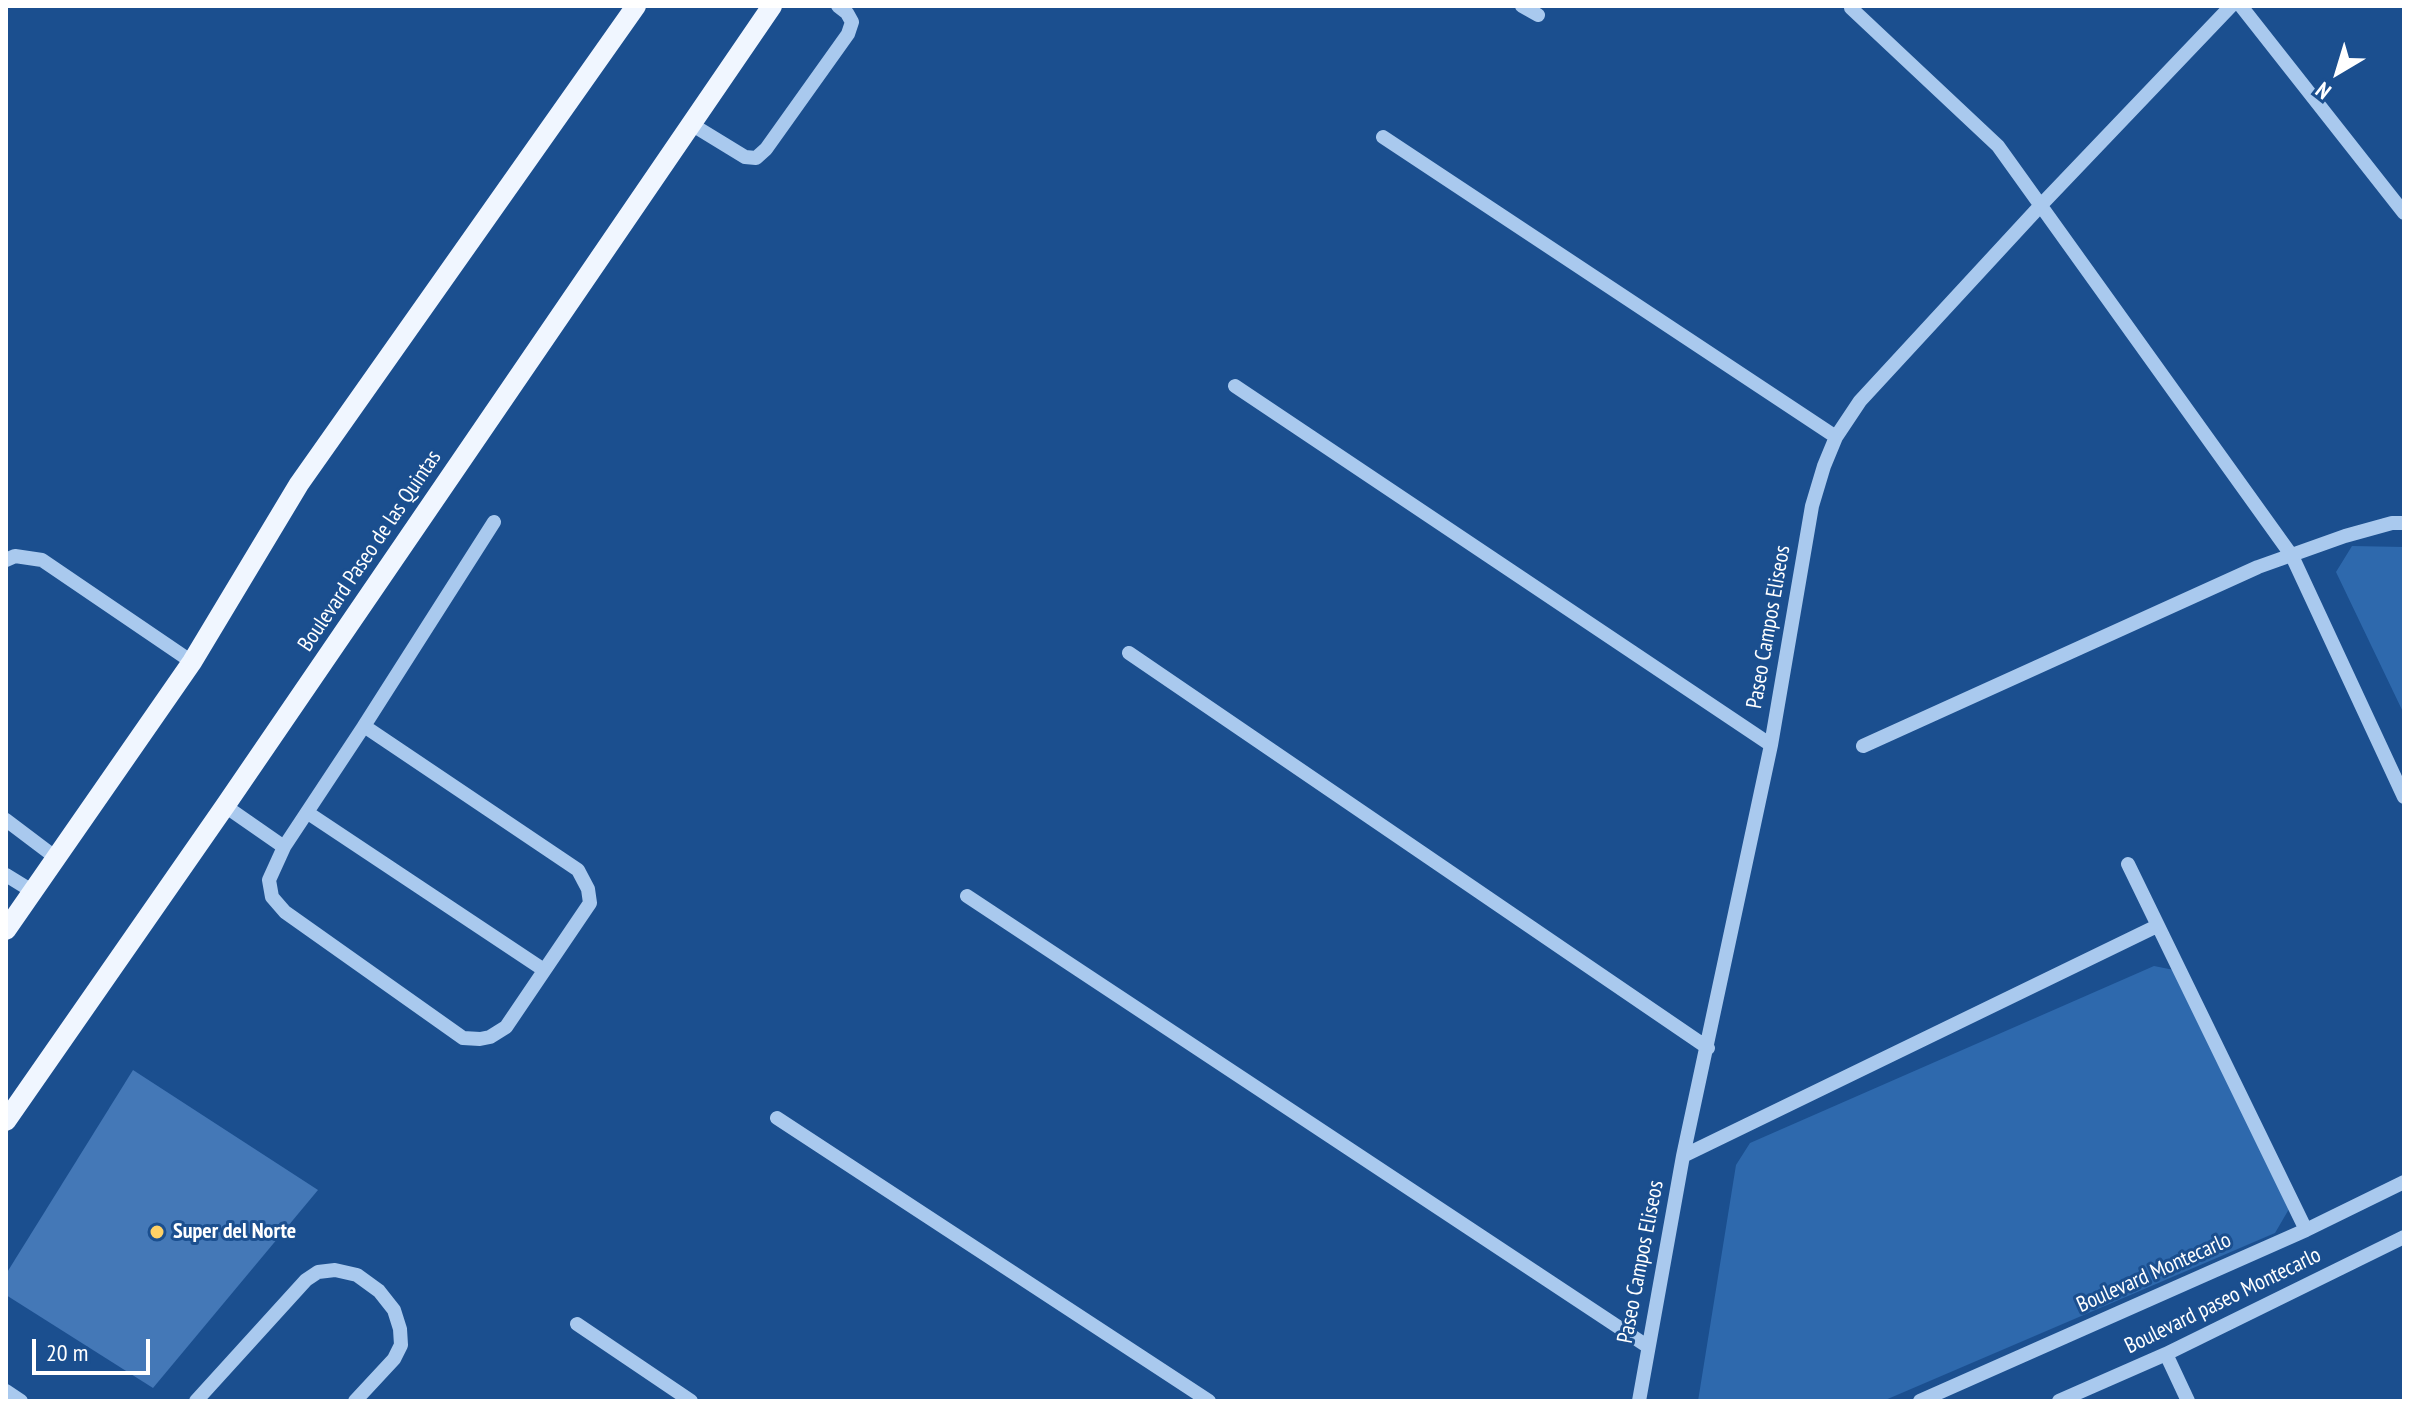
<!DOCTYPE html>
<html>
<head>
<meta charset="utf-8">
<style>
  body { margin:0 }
  #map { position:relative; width:2410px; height:1407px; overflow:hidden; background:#1b4f8f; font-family:"PT Sans Narrow",sans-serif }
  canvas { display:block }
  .frame { position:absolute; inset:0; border:8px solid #fff; pointer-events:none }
  .north { position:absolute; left:2298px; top:32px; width:80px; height:80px; -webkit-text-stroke:6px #1b4f8f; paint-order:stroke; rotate:218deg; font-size:22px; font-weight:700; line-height:32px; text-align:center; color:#fff }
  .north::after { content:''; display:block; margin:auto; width:28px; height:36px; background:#fff; clip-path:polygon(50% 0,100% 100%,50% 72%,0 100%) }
  .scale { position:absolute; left:32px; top:1339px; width:118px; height:36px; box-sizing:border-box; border:4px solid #fff; border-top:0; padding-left:10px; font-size:24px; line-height:28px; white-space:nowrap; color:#fff; -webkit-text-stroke:6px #1b4f8f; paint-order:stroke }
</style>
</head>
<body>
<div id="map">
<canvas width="2410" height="1407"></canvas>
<div class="frame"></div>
<div class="north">N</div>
<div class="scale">20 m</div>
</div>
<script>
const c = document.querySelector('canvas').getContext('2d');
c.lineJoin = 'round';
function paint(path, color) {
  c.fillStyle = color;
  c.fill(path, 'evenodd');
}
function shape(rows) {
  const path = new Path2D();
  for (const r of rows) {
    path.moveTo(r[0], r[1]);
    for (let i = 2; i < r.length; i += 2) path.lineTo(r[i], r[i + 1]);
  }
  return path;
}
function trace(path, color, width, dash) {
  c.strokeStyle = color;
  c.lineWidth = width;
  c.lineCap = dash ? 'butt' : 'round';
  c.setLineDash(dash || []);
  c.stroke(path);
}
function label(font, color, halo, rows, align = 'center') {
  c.font = font + ' "PT Sans Narrow",sans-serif';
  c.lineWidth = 6;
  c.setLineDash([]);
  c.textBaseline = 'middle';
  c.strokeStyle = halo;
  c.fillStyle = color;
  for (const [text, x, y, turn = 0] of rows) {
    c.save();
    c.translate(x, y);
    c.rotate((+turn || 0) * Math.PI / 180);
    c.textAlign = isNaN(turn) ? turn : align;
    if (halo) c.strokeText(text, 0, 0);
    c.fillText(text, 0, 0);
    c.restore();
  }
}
const green = shape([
  [2352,546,2404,547,2404,714,2336,572],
  [2154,966,2174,970,2289,1209,2275,1233,1883,1401,1698,1401,1736,1165,1750,1143]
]);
const building = shape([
  [133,1070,318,1190,153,1388,6,1295,6,1274]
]);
const minor = shape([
  [1522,6,1538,15],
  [2241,6,2404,213],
  [1851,8,1998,146,2292,556,2404,797],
  [691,124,745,157,756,158,766,149,848,34,852,22,847,13,838,6],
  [1383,137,1836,437],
  [1235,386,1771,745],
  [6,560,15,556,42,560,192,662],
  [1129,653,1708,1048],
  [364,726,578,870,588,889,590,903,506,1027,490,1037,480,1039,463,1038,285,912,272,897,269,880,284,847,364,726],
  [364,726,494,522],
  [1863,746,2258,567,2345,536,2392,523,2404,523],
  [225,806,284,847],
  [308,813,544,970],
  [6,820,55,857],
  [2128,864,2306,1230],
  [6,875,32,891],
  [967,896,1647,1346],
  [777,1118,1209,1401],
  [1683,1156,2157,926],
  [577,1324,691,1401],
  [2166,1354,2188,1401],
  [6,1391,21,1401],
  [196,1401,306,1280,318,1272,335,1270,357,1275,379,1291,394,1310,400,1329,401,1345,394,1359,355,1401],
  [1639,1401,1683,1156,1771,745,1812,506,1824,466,1836,437,1860,401,2041,205,2231,6],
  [1920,1401,2306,1230,2404,1182],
  [2059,1401,2166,1354,2404,1237]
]);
const major = shape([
  [6,930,192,662,299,484,636,6],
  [6,1121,225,806,772,6]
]);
const markers = [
  [157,1232,8,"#ffd166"]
];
const streetNames = [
  ["Boulevard Paseo de las Quintas",370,551,-56],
  ["Paseo Campos Eliseos",1769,627,-80],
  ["Paseo Campos Eliseos",1641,1262,-79],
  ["Boulevard Montecarlo",2154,1273,-24],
  ["Boulevard paseo Montecarlo",2223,1301,-26]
];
const poiNames = [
  ["Super del Norte",173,1232]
];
paint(green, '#2e69ad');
paint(building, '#4478b7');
trace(minor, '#a9c9ee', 14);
trace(major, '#f0f6ff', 20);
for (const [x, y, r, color] of markers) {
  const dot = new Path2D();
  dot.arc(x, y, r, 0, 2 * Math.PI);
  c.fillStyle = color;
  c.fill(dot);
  trace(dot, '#1b4f8f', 3);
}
label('22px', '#fff', '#1b4f8f', streetNames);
label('bold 22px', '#fff', '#1b4f8f', poiNames, 'left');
</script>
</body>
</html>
